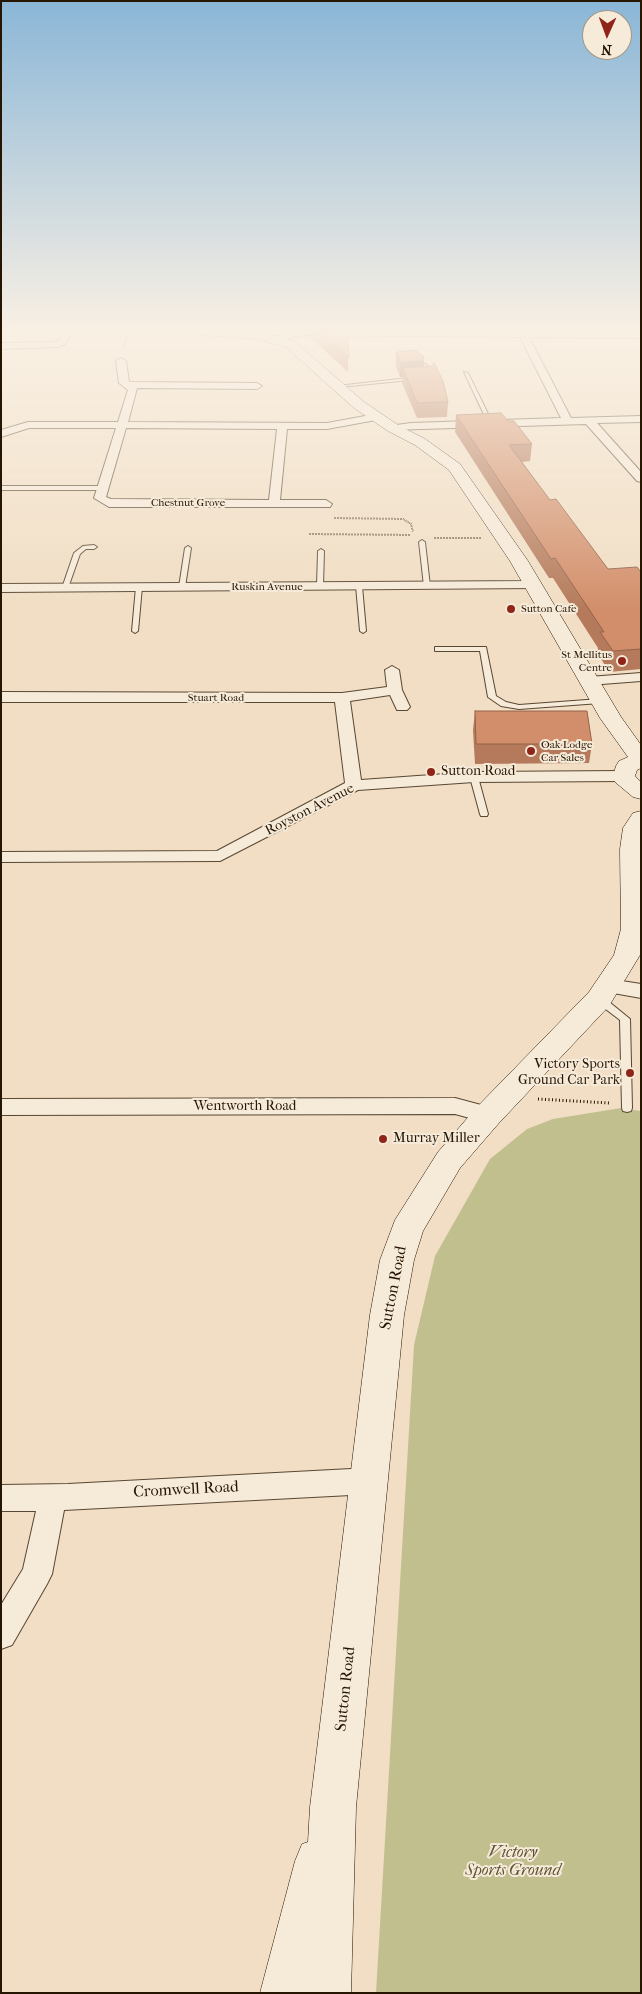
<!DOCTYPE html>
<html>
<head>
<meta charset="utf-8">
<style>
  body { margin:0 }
  #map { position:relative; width:642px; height:1994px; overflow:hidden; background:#f1dec4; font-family:"IM FELL French Canon",serif }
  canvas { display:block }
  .frame { position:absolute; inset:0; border:2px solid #251501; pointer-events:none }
  .north { position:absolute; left:582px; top:10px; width:50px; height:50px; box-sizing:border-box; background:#f6ead9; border:1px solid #a29583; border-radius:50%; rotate:182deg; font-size:14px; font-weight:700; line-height:20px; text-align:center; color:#251501 }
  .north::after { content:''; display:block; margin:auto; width:18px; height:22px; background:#8f2418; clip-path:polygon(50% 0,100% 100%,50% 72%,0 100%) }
</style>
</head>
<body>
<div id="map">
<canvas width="642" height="1994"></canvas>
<div class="frame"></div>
<div class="north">N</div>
</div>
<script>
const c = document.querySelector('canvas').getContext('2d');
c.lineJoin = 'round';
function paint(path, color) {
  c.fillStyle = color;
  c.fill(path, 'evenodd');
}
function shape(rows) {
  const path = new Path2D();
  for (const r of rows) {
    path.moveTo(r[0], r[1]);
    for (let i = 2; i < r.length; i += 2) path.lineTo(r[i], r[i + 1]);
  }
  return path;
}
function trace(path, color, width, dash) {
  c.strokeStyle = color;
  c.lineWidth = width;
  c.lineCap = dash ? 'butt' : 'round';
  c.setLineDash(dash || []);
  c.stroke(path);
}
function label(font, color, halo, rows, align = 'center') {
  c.font = font + ' "IM FELL French Canon",serif';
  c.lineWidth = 4;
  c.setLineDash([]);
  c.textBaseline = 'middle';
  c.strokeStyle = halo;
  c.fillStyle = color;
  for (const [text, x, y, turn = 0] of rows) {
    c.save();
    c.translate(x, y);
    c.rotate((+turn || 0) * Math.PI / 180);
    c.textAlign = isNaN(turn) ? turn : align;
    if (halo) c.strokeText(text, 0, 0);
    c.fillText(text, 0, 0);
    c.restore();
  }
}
const green = shape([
  [621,1108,641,1111,641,1993,376,1993,414,1345,435,1256,490,1159,527,1129,553,1119]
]);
const pathFar1 = shape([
  [124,348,128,331],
  [334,518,403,519,411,524,413,532],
  [309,534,411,535],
  [434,538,481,538]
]);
const path = shape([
  [538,1099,609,1103]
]);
const lane = shape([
  [425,364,427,365,431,378,339,387,337,386,426,376,423,365,425,364],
  [464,372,468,373,493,424,488,423,464,372],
  [1,486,103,486,106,488,103,490,1,490,1,486],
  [422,540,425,542,430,586,427,588,424,586,419,542,422,540],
  [83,546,94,545,97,547,94,549,86,549,80,554,68,588,63,589,62,588,74,553,83,546],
  [188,546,191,548,185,587,182,589,179,587,185,548,188,546],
  [321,549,324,551,323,586,320,588,317,586,318,551,321,549],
  [359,584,362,586,366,631,363,633,360,631,356,586,359,584],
  [139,585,142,587,138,631,135,633,132,631,136,587,139,585],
  [435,647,486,647,496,696,506,702,519,705,600,699,604,701,600,703,519,709,501,706,488,697,480,651,435,651,435,647],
  [471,775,477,775,478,777,488,814,487,816,481,816,480,814,470,777,471,775],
  [599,996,603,997,630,1019,632,1108,631,1111,627,1112,623,1111,622,1108,620,1020,595,1001,594,999,595,997,599,996]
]);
const street = shape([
  [65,331,73,331,65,344,59,347,1,349,1,343,54,342,59,340,65,331],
  [295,331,641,332,641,338,529,337,571,418,641,416,641,422,597,423,641,472,641,482,637,481,586,424,389,430,389,426,411,423,561,418,520,337,303,335,274,341,269,338,295,331],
  [121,358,126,361,129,382,257,383,262,386,257,389,137,388,128,422,327,423,376,414,381,417,376,420,327,429,287,429,280,500,326,500,332,504,330,507,109,507,94,498,116,428,29,428,1,437,1,430,28,422,118,422,128,390,119,383,116,361,121,358],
  [126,428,277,429,269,500,111,499,106,497,126,428],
  [534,581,539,582,541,585,539,588,1,592,1,584,534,581],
  [392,666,399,670,402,690,410,707,407,710,397,710,390,695,350,701,361,780,474,772,624,771,632,776,624,781,474,782,358,790,220,861,1,862,1,852,217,851,345,783,335,702,1,702,1,692,342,693,387,687,385,670,392,666],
  [641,673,641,681,589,685,582,681,589,677,641,673],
  [609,979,641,984,641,998,602,991,599,986,602,981,609,979],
  [455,1098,496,1109,499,1115,496,1121,488,1123,455,1114,1,1115,1,1099,455,1098],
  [370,1468,380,1472,384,1481,380,1490,370,1494,64,1510,52,1574,47,1584,12,1645,1,1649,1,1605,23,1569,36,1511,1,1511,1,1485,68,1484,370,1468]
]);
const secondary = shape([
  [192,331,258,331,294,341,364,402,398,425,425,439,460,464,528,561,621,717,641,745,641,768,637,770,635,776,641,782,641,799,633,797,615,782,613,776,616,766,619,761,628,757,600,718,510,561,449,470,415,445,388,431,354,408,286,347,257,339,198,335,192,331],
  [641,811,640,955,609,1006,499,1123,460,1168,423,1231,414,1260,404,1315,356,1807,351,1993,260,1993,295,1861,302,1844,308,1842,310,1807,370,1315,380,1260,395,1220,438,1152,477,1107,589,992,614,955,621,929,620,849,623,828,633,813,641,811]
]);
const wall = shape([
  [310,331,348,331,348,372,310,337],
  [396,352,424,366,448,402,447,417,417,418,402,383,403,377,400,377,396,366],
  [456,415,508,421,532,444,530,461,522,462,550,500,608,569,641,572,641,669,609,672,597,652,598,648,553,578,549,578,455,432],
  [475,711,592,744,589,763,475,764,473,730]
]);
const shadedWall = shape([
  [424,360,424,374,403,368,403,377,400,377,401,363]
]);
const building = shape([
  [318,331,348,331,349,358,318,331],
  [415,350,423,356,424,360,401,363,396,352,415,350],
  [434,363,443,381,448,402,417,403,403,368,432,366,434,363],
  [501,413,508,421,514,421,532,444,509,445,550,500,556,499,608,569,637,567,641,572,641,649,613,651,600,632,604,632,555,558,551,559,456,415,501,413],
  [475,711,587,711,592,744,476,744,475,711]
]);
const markers = [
  [511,609,5,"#8f2418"],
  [622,661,5,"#8f2418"],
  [531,751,5,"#8f2418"],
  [431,772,5,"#8f2418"],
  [630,1073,5,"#8f2418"],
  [383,1139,5,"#8f2418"]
];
const farStreetnames = [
  ["Chestnut Grove",188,503],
  ["Ruskin Avenue",267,587],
  ["Stuart Road",216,698]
];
const farPoinames = [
  ["Sutton Cafe",521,609],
  ["St Mellitus",612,655,"right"],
  ["Centre",612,668,"right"],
  ["Oak Lodge",541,745],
  ["Car Sales",541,758]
];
const poiNames = [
  ["Sutton Road",441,772],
  ["Victory Sports",620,1065,"right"],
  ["Ground Car Park",620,1081,"right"],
  ["Murray Miller",393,1139]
];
const streetNames = [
  ["Royston Avenue",310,810,-27],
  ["Wentworth Road",245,1107]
];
const nearStreetnames = [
  ["Sutton Road",394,1288,-79],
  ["Cromwell Road",186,1490,-3],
  ["Sutton Road",346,1689,-84]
];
const nearParknames = [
  ["Victory",513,1853],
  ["Sports Ground",513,1871]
];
paint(green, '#c2bf8f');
trace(lane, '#584732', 2);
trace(street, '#584732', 2);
trace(secondary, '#251501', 1);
trace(pathFar1, '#251501', 2, [0.5, 1]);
trace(path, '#251501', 3, [1, 2.5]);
paint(lane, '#f6ead9');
paint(street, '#f6ead9');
paint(secondary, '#f6ead9');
paint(wall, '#b57a5b');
paint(shadedWall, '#93634a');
paint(building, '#d28e6a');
trace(building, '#93634a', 1);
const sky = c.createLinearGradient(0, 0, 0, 610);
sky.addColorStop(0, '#8ab6d7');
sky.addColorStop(0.54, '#f9f0e4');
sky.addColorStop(1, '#f9f0e400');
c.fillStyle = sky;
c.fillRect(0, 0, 642, 610);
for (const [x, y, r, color] of markers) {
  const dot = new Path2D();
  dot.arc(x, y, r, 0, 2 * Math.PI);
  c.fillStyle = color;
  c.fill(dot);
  trace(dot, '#f6ead9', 2);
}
label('11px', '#251501', '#f6ead9', farStreetnames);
label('11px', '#251501', '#f6ead9', farPoinames, 'left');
label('14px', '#251501', '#f6ead9', poiNames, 'left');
label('14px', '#251501', '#f6ead9', streetNames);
label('16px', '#251501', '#f6ead9', nearStreetnames);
label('italic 16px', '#5c5033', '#f6ead9', nearParknames);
</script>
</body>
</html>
